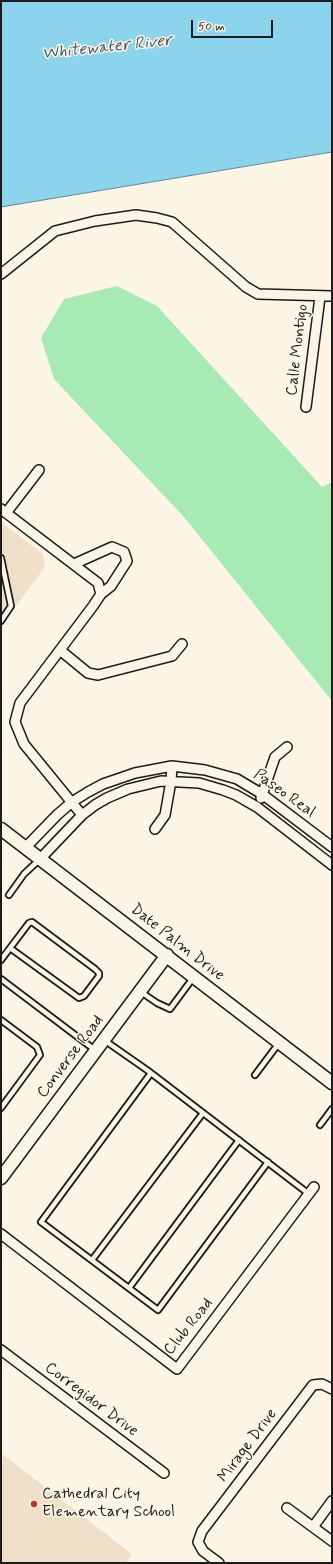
<!DOCTYPE html>
<html>
<head>
<meta charset="utf-8">
<style>
  body { margin:0 }
  #map { position:relative; width:333px; height:1564px; overflow:hidden; background:#fcf5e5; font-family:Mynerve,sans-serif }
  canvas { display:block }
  .frame { position:absolute; inset:0; border:2px solid #1c1c1c; pointer-events:none }
  .scale { position:absolute; left:191px; top:20px; width:82px; height:18px; box-sizing:border-box; border:2px solid #1c1c1c; border-top:0; padding-left:5px; font-size:12px; line-height:14px; white-space:nowrap; color:#1c1c1c; -webkit-text-stroke:3px #fcf5e5; paint-order:stroke }
</style>
</head>
<body>
<div id="map">
<canvas width="333" height="1564"></canvas>
<div class="frame"></div>
<div class="scale">50 m</div>
</div>
<script>
const c = document.querySelector('canvas').getContext('2d');
c.lineJoin = 'round';
function paint(path, color) {
  c.fillStyle = color;
  c.fill(path, 'evenodd');
}
function shape(rows) {
  const path = new Path2D();
  for (const r of rows) {
    path.moveTo(r[0], r[1]);
    for (let i = 2; i < r.length; i += 2) path.lineTo(r[i], r[i + 1]);
  }
  return path;
}
function trace(path, color, width, dash) {
  c.strokeStyle = color;
  c.lineWidth = width;
  c.lineCap = dash ? 'butt' : 'round';
  c.setLineDash(dash || []);
  c.stroke(path);
}
function label(font, color, halo, rows, align = 'center') {
  c.font = font + ' Mynerve,sans-serif';
  c.lineWidth = 3;
  c.setLineDash([]);
  c.textBaseline = 'middle';
  c.strokeStyle = halo;
  c.fillStyle = color;
  for (const [text, x, y, turn = 0] of rows) {
    c.save();
    c.translate(x, y);
    c.rotate((+turn || 0) * Math.PI / 180);
    c.textAlign = isNaN(turn) ? turn : align;
    if (halo) c.strokeText(text, 0, 0);
    c.fillText(text, 0, 0);
    c.restore();
  }
}
const built = shape([
  [1,522,43,554,45,567,1,626],
  [1,1453,132,1554,126,1563,1,1563]
]);
const green = shape([
  [117,286,157,306,322,487,332,482,332,701,184,517,54,379,41,338,64,299]
]);
const water = shape([
  [1,1,332,1,332,152,1,207,1,1]
]);
const lane = shape([
  [1,558,11,606,1,621],
  [9,895,24,874,39,860],
  [1,960,29,923,32,922,95,969,99,973,99,976,84,996,79,998,10,948],
  [1,979,95,1050],
  [141,992,157,1003,170,1009,193,978],
  [1,1020,37,1047,40,1055,1,1108],
  [104,1040,147,1070,309,1194],
  [151,1073,41,1222,158,1310,268,1162],
  [255,1075,279,1043],
  [320,1125,332,1109],
  [92,1260,203,1113],
  [129,1288,239,1140]
]);
const street = shape([
  [1,274,55,231,95,221,136,215,157,218,172,222,246,287,258,294,332,296],
  [306,407,320,297],
  [1,509,98,583,101,594,93,606,20,703,15,722,24,744,82,815],
  [6,513,39,470],
  [74,564,112,547,124,552,127,561,111,586,101,594],
  [60,650,88,673,98,675,172,656,182,644],
  [261,798,275,757,287,747],
  [155,829,165,815,171,781,172,766],
  [26,847,57,815,72,802,88,792,103,784,135,773,172,766,205,770,237,779,262,794,332,847],
  [41,858,82,815,95,805,107,798,128,789,161,781,199,783,223,790,236,795,257,807,332,865],
  [1,1234,177,1369,314,1187],
  [1,1350,164,1473],
  [287,1508,332,1541],
  [313,1527,332,1501],
  [219,1563,203,1551,198,1542,202,1531,313,1385,322,1384,332,1389]
]);
const secondary = shape([
  [1,829,332,1083],
  [1,1178,167,955]
]);
const markers = [
  [34,1504,4,"#c8321e"]
];
const streetNames = [
  ["Calle Montigo",298,350,-83],
  ["Paseo Real",284,794,35],
  ["Date Palm Drive",177,943,38],
  ["Converse Road",71,1057,-53],
  ["Club Road",189,1327,-51],
  ["Corregidor Drive",91,1400,37],
  ["Mirage Drive",248,1446,-53]
];
const poiNames = [
  ["Cathedral City",42,1495],
  ["Elementary School",42,1513]
];
const waterNames = [
  ["Whitewater River",107,48,-6]
];
paint(built, '#f1e0c9');
paint(green, '#a8eab4');
paint(water, '#8cd4ed');
trace(water, '#5f8a99', 1);
trace(lane, '#1c1c1c', 8);
trace(street, '#1c1c1c', 12);
trace(secondary, '#1c1c1c', 15);
trace(lane, '#fcf5e5', 4.5);
trace(street, '#fcf5e5', 9);
trace(secondary, '#fcf5e5', 12);
for (const [x, y, r, color] of markers) {
  const dot = new Path2D();
  dot.arc(x, y, r, 0, 2 * Math.PI);
  c.fillStyle = color;
  c.fill(dot);
  trace(dot, '#fcf5e5', 1.5);
}
label('16px', '#1c1c1c', '#fcf5e5', streetNames);
label('16px', '#1c1c1c', '#fcf5e5', poiNames, 'left');
label('italic 17px', '#435c65', '#fcf5e5', waterNames);
</script>
</body>
</html>
